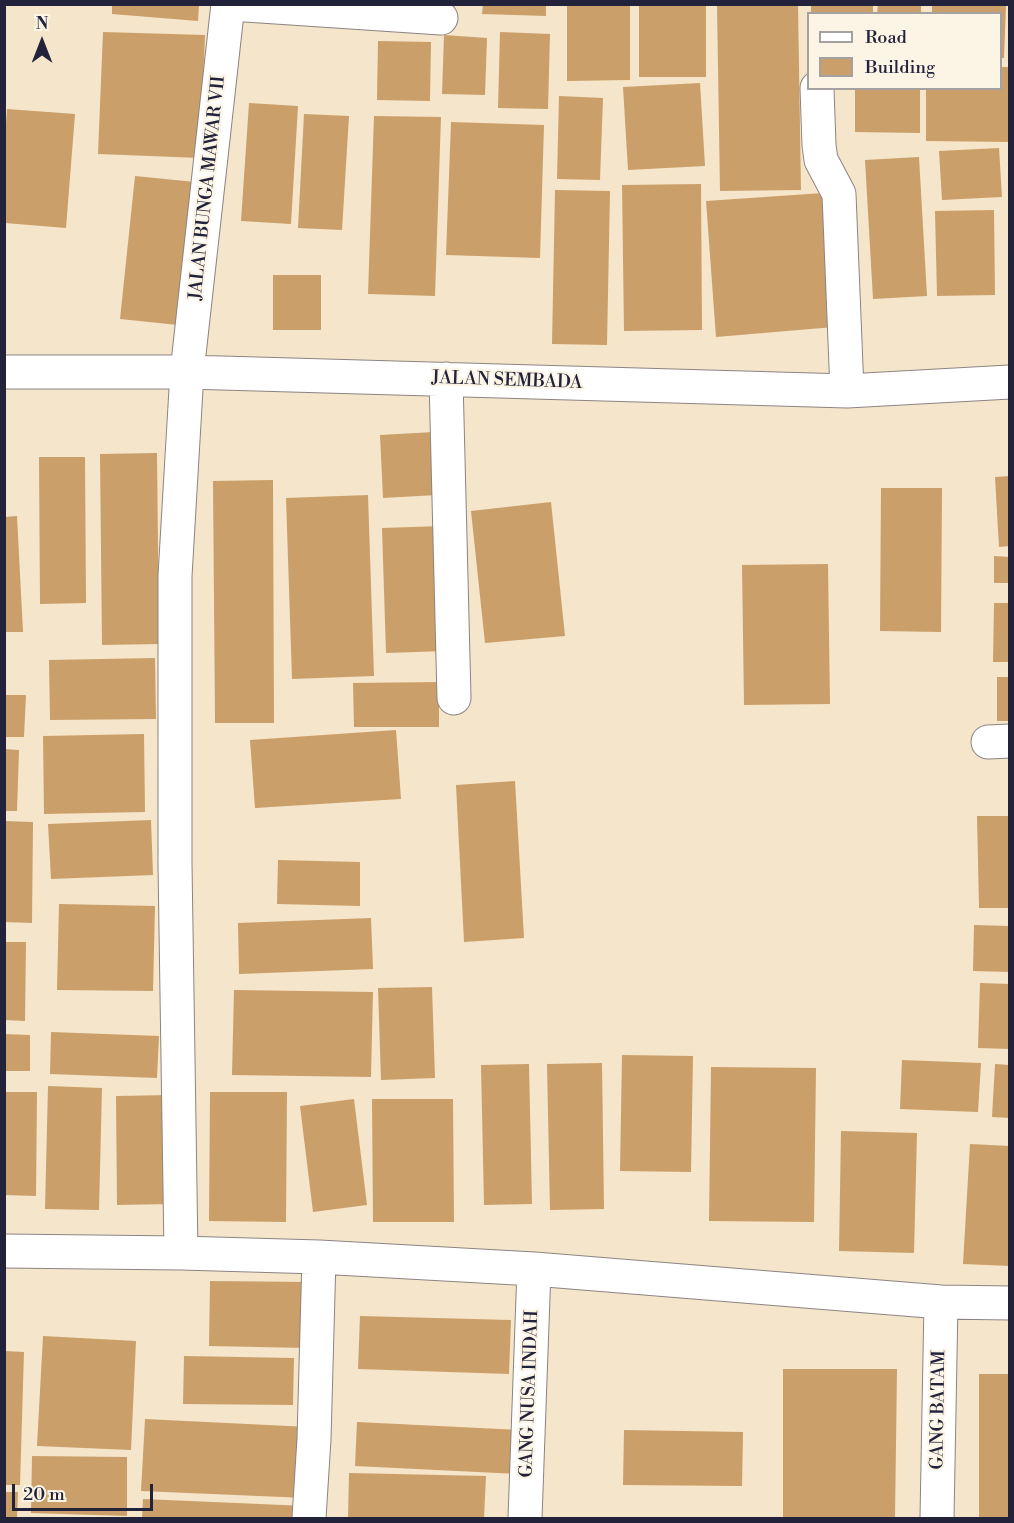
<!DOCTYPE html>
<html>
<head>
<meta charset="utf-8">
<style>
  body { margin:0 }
  #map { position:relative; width:1014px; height:1523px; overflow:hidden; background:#f5e5ca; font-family:"Libre Bodoni",serif }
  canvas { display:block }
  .frame { position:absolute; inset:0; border:6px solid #22223b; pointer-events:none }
  .legend { position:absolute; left:807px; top:12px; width:195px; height:78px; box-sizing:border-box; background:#fcf5e5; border:2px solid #a5a1a1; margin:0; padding:8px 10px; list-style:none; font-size:18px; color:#22223b }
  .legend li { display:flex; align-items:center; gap:12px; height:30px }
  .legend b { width:30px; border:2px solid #a5a1a1 }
  .north { position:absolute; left:12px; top:12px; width:60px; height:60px; -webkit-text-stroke:4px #fcf5e5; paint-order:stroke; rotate:0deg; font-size:16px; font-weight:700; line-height:24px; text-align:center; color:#22223b }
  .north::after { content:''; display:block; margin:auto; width:21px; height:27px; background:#22223b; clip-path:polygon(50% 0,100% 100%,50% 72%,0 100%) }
  .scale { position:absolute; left:12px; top:1484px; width:141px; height:27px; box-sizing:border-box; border:3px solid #22223b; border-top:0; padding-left:8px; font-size:18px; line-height:21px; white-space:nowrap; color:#22223b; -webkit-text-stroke:4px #fcf5e5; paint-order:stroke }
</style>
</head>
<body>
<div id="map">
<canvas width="1014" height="1523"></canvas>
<div class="frame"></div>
<ul class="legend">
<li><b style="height:8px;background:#fff"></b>Road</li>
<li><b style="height:16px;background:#cb9f69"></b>Building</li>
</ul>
<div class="north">N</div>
<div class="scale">20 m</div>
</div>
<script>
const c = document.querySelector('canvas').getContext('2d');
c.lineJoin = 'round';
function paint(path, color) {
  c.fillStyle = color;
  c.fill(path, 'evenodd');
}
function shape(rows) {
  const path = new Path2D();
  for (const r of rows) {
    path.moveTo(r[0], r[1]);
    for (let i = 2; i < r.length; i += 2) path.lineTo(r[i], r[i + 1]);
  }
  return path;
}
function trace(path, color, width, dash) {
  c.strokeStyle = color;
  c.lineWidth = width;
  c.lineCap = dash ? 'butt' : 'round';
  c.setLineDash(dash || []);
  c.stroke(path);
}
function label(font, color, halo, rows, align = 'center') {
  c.font = font + ' "Libre Bodoni",serif';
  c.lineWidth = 4.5;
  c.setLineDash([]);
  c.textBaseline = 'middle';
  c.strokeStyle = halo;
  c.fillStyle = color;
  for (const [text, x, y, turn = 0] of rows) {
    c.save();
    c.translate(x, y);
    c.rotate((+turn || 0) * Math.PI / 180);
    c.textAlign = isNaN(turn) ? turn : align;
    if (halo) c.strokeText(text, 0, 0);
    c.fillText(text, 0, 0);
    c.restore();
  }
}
const building = shape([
  [483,4,546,4,546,16,482,14],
  [567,4,630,4,630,80,567,81],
  [639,4,706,4,706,77,639,77],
  [811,4,873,4,873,14,811,14],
  [878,4,921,4,921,14,877,14],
  [112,5,199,5,198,21,112,14],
  [717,5,798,5,801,190,720,191],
  [932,5,1006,5,1004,58,1000,58,1000,14,932,14],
  [103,32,205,35,200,158,98,154],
  [500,32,550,34,548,109,498,108],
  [444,35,487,38,485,95,442,94],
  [378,41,431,42,430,101,377,100],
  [1000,67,1010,67,1010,142,926,141,926,88,1000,88],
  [700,83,705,166,628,170,623,87],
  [855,89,920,90,920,133,855,132],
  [559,96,603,98,600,180,557,179],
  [249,103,298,106,291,224,241,221],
  [7,109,75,114,66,228,5,223,5,138],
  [304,114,349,116,342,230,298,228],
  [374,116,441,117,435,296,368,294],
  [451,122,544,125,540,258,446,255],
  [999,148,1002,197,942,200,939,151],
  [919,157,927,296,873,299,865,160],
  [135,176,195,182,178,325,120,319],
  [701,184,702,330,624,331,622,185],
  [555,190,610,191,607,345,552,344],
  [823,193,834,327,716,337,706,201],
  [994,210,995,295,937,296,935,211],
  [273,275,321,275,321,330,273,330],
  [434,432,437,495,383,498,380,435],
  [157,453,159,644,102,645,100,454],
  [39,457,85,457,86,603,40,604],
  [1010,476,1010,546,999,547,995,477],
  [273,480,274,723,215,723,213,481],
  [881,488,942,488,941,632,880,631],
  [368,495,374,676,292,679,286,498],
  [551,502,565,636,485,643,471,511],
  [17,516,23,632,4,632,4,517],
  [442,526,446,651,386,653,382,528],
  [994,556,1010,557,1010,583,994,583],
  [828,564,830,704,744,705,742,565],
  [994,603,1010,603,1010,662,993,662],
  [155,658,156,719,50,720,49,660],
  [997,677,1010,677,1010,721,997,721],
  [439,682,439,727,354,727,353,683],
  [4,695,26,695,24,737,4,737],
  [396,730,401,799,255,808,250,740],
  [144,734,145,812,44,814,43,736],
  [4,749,19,750,17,811,4,811],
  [515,781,524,938,464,942,456,785],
  [977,816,1010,816,1010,908,979,908],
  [151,820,153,875,51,879,48,824],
  [4,821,33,822,32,923,4,922],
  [278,860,360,862,360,906,277,904],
  [59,904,155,906,153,991,57,990],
  [371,918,373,969,239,974,238,923],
  [974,925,1010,926,1010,972,973,971],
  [4,942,26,942,25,1021,4,1020],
  [980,983,1010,984,1010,1049,978,1048],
  [432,987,435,1078,381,1080,378,988],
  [234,990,373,992,371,1077,232,1075],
  [51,1032,159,1036,157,1078,50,1074],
  [4,1034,30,1035,30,1071,4,1071],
  [622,1055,693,1056,691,1172,620,1171],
  [902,1060,981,1063,978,1112,900,1109],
  [602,1063,604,1209,550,1210,547,1064],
  [529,1064,532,1204,484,1205,481,1065],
  [995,1064,1010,1065,1010,1118,992,1117],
  [711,1067,816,1068,814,1222,709,1221],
  [48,1086,102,1088,99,1210,45,1209],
  [4,1092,37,1092,36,1196,4,1195],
  [210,1092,287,1092,286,1222,209,1221],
  [171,1095,172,1204,117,1205,116,1096],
  [354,1099,367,1205,313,1212,300,1106],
  [372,1099,453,1099,454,1222,373,1222],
  [841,1131,917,1133,914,1253,839,1251],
  [970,1144,1010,1146,1010,1266,963,1264],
  [210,1281,308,1282,307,1348,209,1346],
  [360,1316,511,1320,509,1374,358,1369],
  [43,1336,136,1341,131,1450,37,1446],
  [4,1351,24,1352,20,1485,4,1485],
  [184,1356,294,1358,293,1405,183,1404],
  [783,1369,897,1369,895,1518,783,1518],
  [979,1374,1010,1374,1010,1518,979,1518],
  [145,1419,309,1427,306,1498,141,1491],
  [357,1422,520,1430,518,1474,355,1466],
  [624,1430,743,1432,742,1486,623,1485],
  [32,1456,127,1457,127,1516,31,1513],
  [349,1473,486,1476,484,1518,348,1518],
  [4,1492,18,1492,17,1518,4,1518],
  [143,1499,306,1506,305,1518,142,1518]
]);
const minor = shape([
  [231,4,441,18],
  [817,88,819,145,821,160,839,194,847,391],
  [4,372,187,372,847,391,1010,382],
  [446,379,454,698],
  [988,742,1010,741],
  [4,1251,181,1253,319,1257,534,1269,941,1302,1010,1303],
  [181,1253,175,864,175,576,187,372,228,4],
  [309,1518,314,1439,319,1257],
  [525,1518,534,1269],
  [937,1518,941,1302]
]);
const streetNames = [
  ["JALAN BUNGA MAWAR VII",208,188,-84],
  ["JALAN SEMBADA",507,381,2],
  ["GANG NUSA INDAH",530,1394,-88],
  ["GANG BATAM",939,1410,-89]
];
paint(building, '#cb9f69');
trace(minor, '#8c8482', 35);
trace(minor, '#fff', 33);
label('18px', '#22223b', '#fcf5e5', streetNames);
</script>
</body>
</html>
